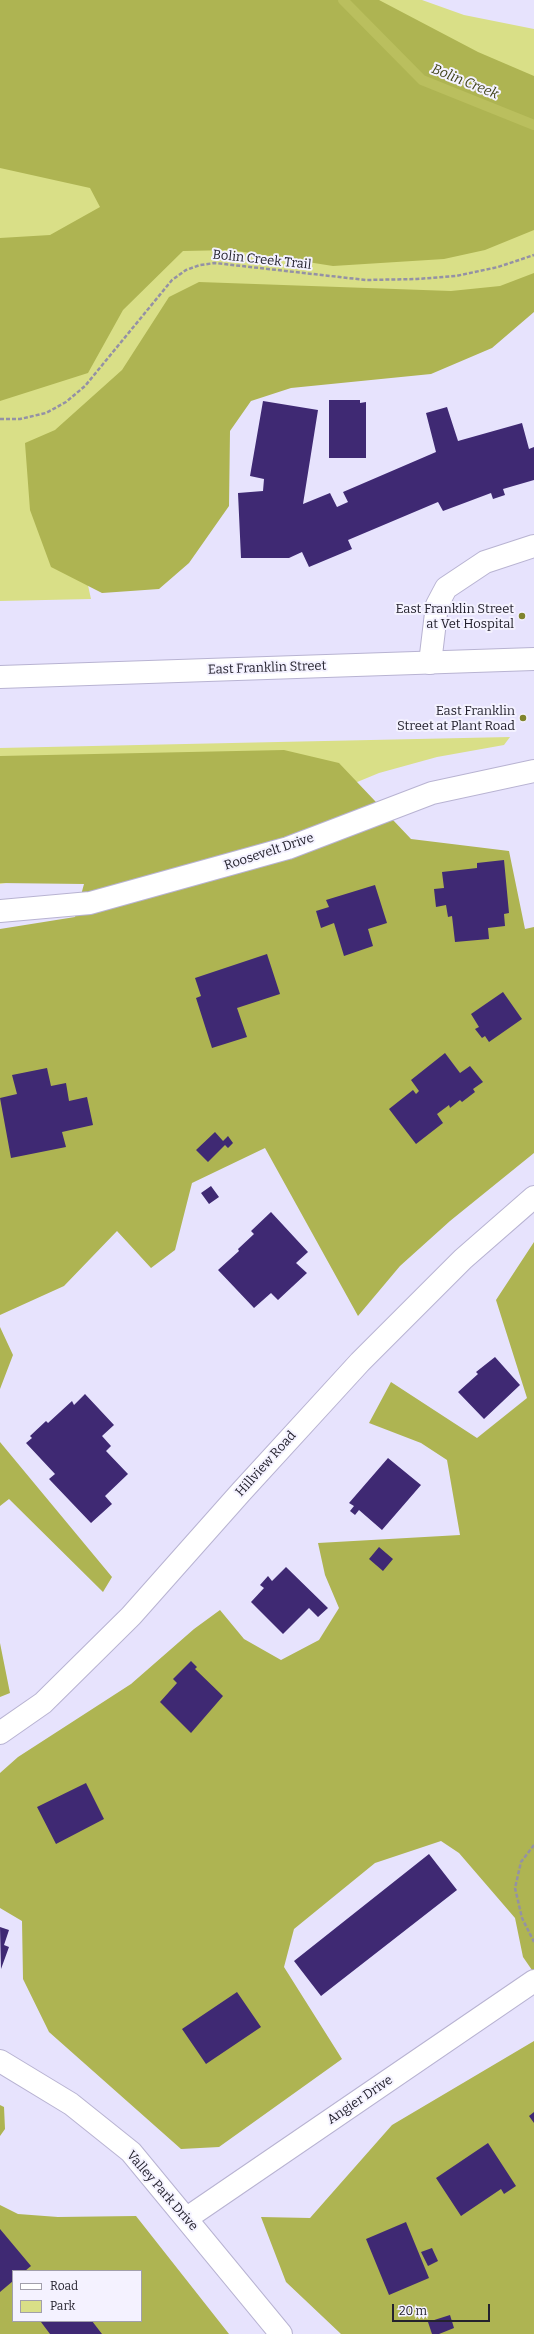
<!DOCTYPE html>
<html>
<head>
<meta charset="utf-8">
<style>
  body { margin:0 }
  #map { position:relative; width:534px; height:2334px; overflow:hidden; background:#e7e3fd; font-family:Bitter,serif }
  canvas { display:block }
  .legend { position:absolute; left:12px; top:2270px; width:130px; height:52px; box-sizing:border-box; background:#f4f2ff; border:1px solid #a19fab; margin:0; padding:5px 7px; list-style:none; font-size:12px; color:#24222e }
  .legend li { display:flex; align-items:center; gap:8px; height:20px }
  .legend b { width:20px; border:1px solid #a19fab }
  .scale { position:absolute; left:392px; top:2304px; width:98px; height:18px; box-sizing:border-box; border:2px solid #24222e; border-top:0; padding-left:5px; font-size:12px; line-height:14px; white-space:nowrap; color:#24222e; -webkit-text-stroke:3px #f4f2ff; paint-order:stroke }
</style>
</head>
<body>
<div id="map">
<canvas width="534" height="2334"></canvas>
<ul class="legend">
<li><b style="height:5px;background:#fff"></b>Road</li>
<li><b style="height:11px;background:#d9df87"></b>Park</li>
</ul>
<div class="scale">20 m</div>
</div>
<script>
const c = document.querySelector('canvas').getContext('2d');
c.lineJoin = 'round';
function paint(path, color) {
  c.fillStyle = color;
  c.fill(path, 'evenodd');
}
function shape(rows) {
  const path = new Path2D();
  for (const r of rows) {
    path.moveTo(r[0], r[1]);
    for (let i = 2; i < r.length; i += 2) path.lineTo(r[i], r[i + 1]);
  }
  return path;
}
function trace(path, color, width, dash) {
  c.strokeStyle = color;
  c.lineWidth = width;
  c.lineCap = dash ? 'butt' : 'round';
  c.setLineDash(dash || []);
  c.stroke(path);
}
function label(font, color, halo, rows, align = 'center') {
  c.font = font + ' Bitter,serif';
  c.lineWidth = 4;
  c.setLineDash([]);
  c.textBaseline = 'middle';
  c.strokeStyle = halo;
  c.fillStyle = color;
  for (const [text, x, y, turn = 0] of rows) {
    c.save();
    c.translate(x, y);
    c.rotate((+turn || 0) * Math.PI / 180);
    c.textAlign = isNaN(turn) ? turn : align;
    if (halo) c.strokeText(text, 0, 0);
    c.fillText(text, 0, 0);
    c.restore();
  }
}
const green = shape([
  [0,0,422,0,464,15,534,29,534,281,57,444,91,599,0,601],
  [510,737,504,745,437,757,379,773,258,823,109,866,0,884,0,748]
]);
const forest = shape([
  [0,0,379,0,478,52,534,76,534,230,485,250,444,259,333,266,231,250,183,251,123,310,88,373,0,401,0,238,50,235,100,207,90,188,0,168],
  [534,273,534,312,492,348,431,374,291,388,251,401,230,431,229,506,189,563,159,589,102,593,51,567,30,510,25,443,55,430,122,370,169,297,199,282,451,291,500,286],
  [284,750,339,763,411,839,509,851,525,929,534,927,534,1153,450,1221,400,1266,358,1316,265,1148,192,1183,175,1250,151,1268,117,1231,64,1286,0,1315,0,929,75,917,84,884,0,883,0,756],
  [534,1242,534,1973,523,1957,515,1918,459,1853,441,1841,375,1863,294,1929,284,1967,342,2059,219,2147,181,2149,49,2032,23,1979,22,1921,0,1908,0,1773,18,1757,131,1684,194,1629,220,1610,244,1639,281,1660,319,1640,339,1608,325,1575,318,1543,460,1535,447,1460,421,1443,369,1423,391,1382,477,1438,527,1398,496,1300],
  [0,1327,13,1355,0,1389],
  [0,1442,112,1577,103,1592,9,1499,0,1506],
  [0,1643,10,1693,0,1697],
  [534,2041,534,2334,341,2334,286,2282,261,2217,310,2218,392,2125],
  [0,2105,4,2107,5,2129,0,2136],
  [0,2205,18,2214,58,2217,136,2216,229,2334,0,2334],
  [13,2271,141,2271,141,2321,13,2321]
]);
const stream = shape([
  [343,0,422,80,534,125]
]);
const building = shape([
  [329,400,360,400,360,403,366,402,366,458,329,458],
  [263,401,318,410,303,504,330,493,337,507,348,502,343,492,436,452,426,413,447,407,458,441,522,423,529,449,534,447,534,480,503,489,505,495,493,499,491,493,443,511,438,502,348,540,352,549,309,567,302,552,289,558,241,558,238,493,263,491,264,479,250,476],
  [504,860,509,913,504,914,505,926,488,928,489,939,455,942,452,916,448,917,446,905,436,907,434,889,444,888,442,872,477,868,477,863],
  [375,885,387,923,368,929,373,946,344,956,334,923,321,928,316,911,329,907,326,900],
  [267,954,280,994,237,1008,247,1037,212,1048,196,998,201,996,195,978],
  [503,992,522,1019,489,1042,485,1036,482,1038,475,1029,479,1027,471,1014],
  [445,1053,460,1073,470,1066,483,1082,473,1089,475,1092,462,1102,460,1100,450,1108,449,1105,437,1114,443,1123,416,1144,389,1109,413,1090,416,1094,419,1091,411,1080],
  [47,1068,51,1086,66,1083,69,1101,87,1097,93,1125,62,1132,66,1147,11,1158,0,1098,17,1094,12,1075],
  [215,1132,223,1141,228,1136,233,1143,228,1148,225,1145,208,1162,196,1150],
  [211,1186,219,1197,209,1204,201,1193],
  [271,1212,308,1252,296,1263,307,1273,278,1300,271,1293,254,1308,218,1270,239,1251,238,1249,254,1234,251,1231],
  [495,1357,520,1385,484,1419,458,1392,478,1374,476,1372],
  [85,1394,114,1425,102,1436,111,1446,106,1451,128,1474,105,1496,112,1504,91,1523,49,1479,55,1474,26,1443,32,1438,30,1436,46,1421,48,1423,72,1401,74,1405],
  [388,1458,421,1485,382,1530,359,1510,355,1515,350,1511,354,1506,349,1503],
  [379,1547,393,1559,383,1571,369,1559],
  [286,1567,328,1608,318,1617,309,1608,283,1634,251,1602,264,1588,260,1585,268,1576,272,1581],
  [191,1661,197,1667,195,1669,223,1696,191,1733,160,1702,177,1683,173,1679],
  [86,1783,104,1819,56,1844,37,1807],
  [429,1854,457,1890,321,1996,294,1961],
  [0,1927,9,1930,4,1945,9,1947,1,1969],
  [237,1992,261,2027,206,2064,182,2029],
  [534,2112,534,2123,529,2116],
  [488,2143,516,2186,504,2194,501,2189,461,2216,436,2178],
  [406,2222,429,2278,389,2295,366,2239],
  [0,2229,31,2266,25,2271,13,2271,13,2281,0,2292],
  [432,2248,438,2261,428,2266,421,2252],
  [450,2315,454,2328,439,2334,432,2334,428,2322],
  [43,2321,92,2321,102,2334,50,2334,41,2322]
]);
const path = shape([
  [0,419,20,419,46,413,66,402,85,386,172,280,186,270,200,265,215,263,366,280,417,279,456,276,498,267,534,255],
  [534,1845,521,1862,515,1888,522,1918,534,1942]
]);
const minor = shape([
  [430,663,437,605,446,588,485,562,534,546],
  [0,911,90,903,288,848,432,793,534,771],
  [0,1733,43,1703,131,1616,241,1492,360,1362,463,1259,534,1197],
  [0,2061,71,2104,131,2152,281,2334],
  [187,2218,534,1981]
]);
const major = shape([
  [0,677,534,659]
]);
const markers = [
  [522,616,4,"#80842e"],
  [523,718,4,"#80842e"]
];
const streetNames = [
  ["Bolin Creek Trail",262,260,6],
  ["East Franklin Street",267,668,-2],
  ["Roosevelt Drive",269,852,-18],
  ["Hillview Road",266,1464,-48],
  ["Angier Drive",360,2100,-34],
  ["Valley Park Drive",162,2191,49]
];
const poiNames = [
  ["East Franklin Street",514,609],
  ["at Vet Hospital",514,624],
  ["East Franklin",515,711],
  ["Street at Plant Road",515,726]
];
const waterNames = [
  ["Bolin Creek",465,82,22]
];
paint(green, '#d9df87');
paint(forest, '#aeb452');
trace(stream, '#babf5e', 10);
paint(building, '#3f2973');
trace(minor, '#b8b3d2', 24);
trace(major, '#b8b3d2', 24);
trace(path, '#9491a5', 2.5, [4, 2]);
trace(minor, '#fff', 22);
trace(major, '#fff', 22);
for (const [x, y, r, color] of markers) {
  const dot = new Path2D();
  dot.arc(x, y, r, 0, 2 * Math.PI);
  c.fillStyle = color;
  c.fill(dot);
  trace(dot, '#f4f2ff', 1.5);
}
label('13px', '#24222e', '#f4f2ff', streetNames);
label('13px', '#24222e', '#f4f2ff', poiNames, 'right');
label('italic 14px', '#3f4218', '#f4f2ff', waterNames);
</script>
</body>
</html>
